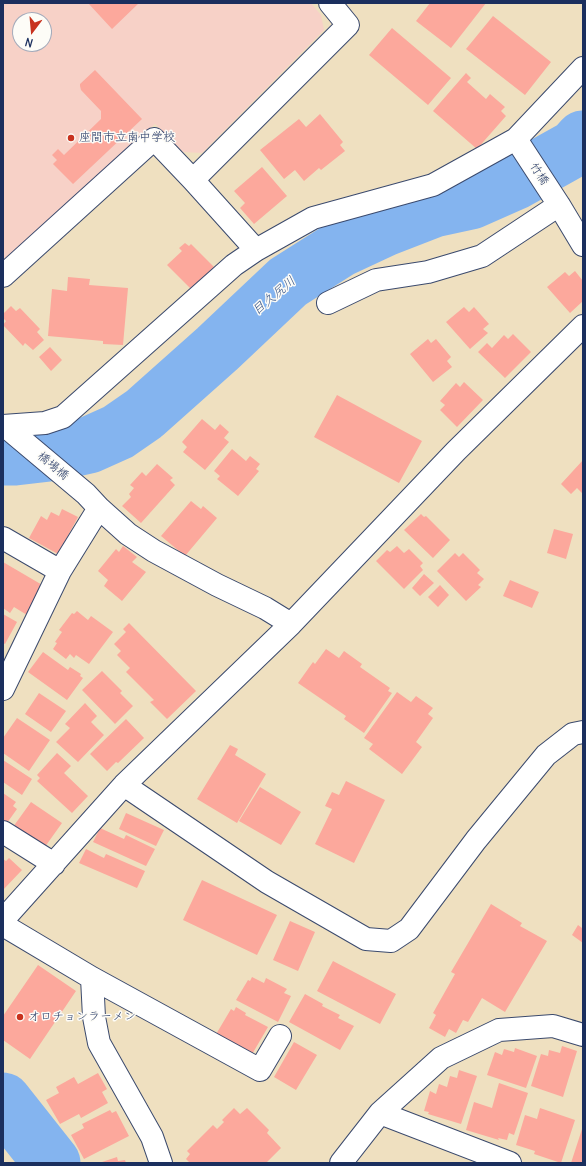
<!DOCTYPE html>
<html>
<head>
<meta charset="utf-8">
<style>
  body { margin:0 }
  #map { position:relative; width:586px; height:1166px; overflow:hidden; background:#efe0c0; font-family:Delius,sans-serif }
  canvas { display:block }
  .frame { position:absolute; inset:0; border:4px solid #1b2f5e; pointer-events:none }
  .north { position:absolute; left:12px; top:12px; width:40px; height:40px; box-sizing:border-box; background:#fdfcf7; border:1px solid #a3aaba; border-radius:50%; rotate:196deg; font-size:11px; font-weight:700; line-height:16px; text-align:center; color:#1b2f5e }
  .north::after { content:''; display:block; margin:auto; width:14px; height:18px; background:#c8321e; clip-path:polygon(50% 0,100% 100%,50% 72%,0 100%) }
</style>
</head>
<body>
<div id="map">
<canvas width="586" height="1166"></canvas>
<div class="frame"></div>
<div class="north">N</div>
</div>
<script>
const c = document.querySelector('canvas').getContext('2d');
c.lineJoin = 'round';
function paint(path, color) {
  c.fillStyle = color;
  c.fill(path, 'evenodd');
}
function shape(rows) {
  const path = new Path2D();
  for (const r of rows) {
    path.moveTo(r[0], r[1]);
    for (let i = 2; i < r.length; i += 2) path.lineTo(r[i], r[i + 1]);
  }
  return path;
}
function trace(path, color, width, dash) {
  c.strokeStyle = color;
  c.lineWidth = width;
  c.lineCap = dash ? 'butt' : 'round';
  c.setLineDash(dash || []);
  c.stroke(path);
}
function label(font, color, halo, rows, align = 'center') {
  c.font = font + ' Delius,"Klee One",sans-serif';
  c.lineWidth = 3;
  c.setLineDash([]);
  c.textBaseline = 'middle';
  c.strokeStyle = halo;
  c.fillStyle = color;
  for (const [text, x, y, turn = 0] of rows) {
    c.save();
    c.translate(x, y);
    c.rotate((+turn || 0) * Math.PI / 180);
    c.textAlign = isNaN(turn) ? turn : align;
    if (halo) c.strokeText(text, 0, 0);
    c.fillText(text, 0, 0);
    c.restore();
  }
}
const built = shape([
  [3,3,311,3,321,15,324,30,202,153,183,152,155,124,3,261],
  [20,20,44,20,44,44,20,44]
]);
const river = shape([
  [3,457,15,457,58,452,89,445,118,432,144,414,217,349,288,282,340,249,385,228,434,209,471,201,514,182,575,148,583,139],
  [3,1101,52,1163]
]);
const building = shape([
  [88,3,139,3,112,29],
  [430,3,486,3,451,48,416,21],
  [493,16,551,62,525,95,466,49],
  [392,28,451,78,428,105,369,55],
  [95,70,142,119,73,184,53,164,57,160,52,155,58,149,64,155,101,119,101,111,81,90,80,86,80,84],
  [466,73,471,78,467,82,486,99,490,94,505,107,501,111,506,116,477,149,433,111],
  [320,114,343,142,340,145,345,151,321,170,319,168,304,181,295,170,284,179,260,150,299,119,306,127],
  [262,167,287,196,254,224,240,208,245,203,234,191],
  [185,243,189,246,191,244,214,267,192,290,167,265,182,251,179,248],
  [575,271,583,281,583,301,570,313,547,287,565,272,569,276],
  [68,277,90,279,89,285,128,288,123,345,103,344,103,341,48,336,52,289,67,291],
  [11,306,16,311,20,308,40,329,37,332,44,340,33,350,25,343,23,346,3,325,6,321,3,318,3,314],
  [464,307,469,312,474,307,489,324,483,329,488,333,470,349,446,322],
  [513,334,531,352,505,378,478,352,487,343,492,348,504,335,508,339],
  [428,339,431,343,436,339,451,357,447,361,452,367,433,382,410,354],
  [50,347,62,360,51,371,39,357],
  [464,382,483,400,457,427,440,410,445,405,440,401,456,383,460,387],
  [337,395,422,441,399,483,314,437],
  [202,419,215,430,220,424,229,432,224,438,229,442,205,470,183,452,187,447,182,442],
  [232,449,246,461,250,456,260,464,256,469,259,471,238,496,217,479,220,476,214,471],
  [583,460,583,494,577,488,571,494,561,484],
  [157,464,173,478,170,480,175,485,141,523,122,506,131,497,129,494,134,488,130,485,142,472,146,476],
  [191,501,201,509,203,506,217,518,185,556,161,536],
  [62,509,78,517,58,554,29,538,41,516,47,520,51,512,59,516],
  [421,514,424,517,426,516,450,540,433,558,404,530],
  [554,529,573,534,566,559,547,553],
  [123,546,137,557,132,562,146,572,122,601,104,586,108,580,98,571,116,549,119,552],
  [397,546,404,553,409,549,423,563,420,566,423,570,404,589,376,561,387,550,390,552],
  [455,553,459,557,463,553,480,570,477,573,484,579,478,585,481,587,466,601,437,571],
  [3,562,44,586,27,615,14,607,10,613,3,608],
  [424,574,434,583,420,596,412,588],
  [510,580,539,592,532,608,503,596],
  [440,585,449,595,438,607,428,597],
  [77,611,88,620,91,616,113,632,89,664,76,655,74,658,70,654,66,659,53,649,57,643,55,642,62,632,59,630,72,613,74,614],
  [3,614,17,622,5,644,3,643],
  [129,623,196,691,167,719,150,702,154,700,126,672,130,668,117,655,121,651,114,644,126,632,123,629],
  [326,649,339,658,344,651,362,664,360,667,390,688,388,691,392,693,364,733,344,719,346,716,298,683,313,662,315,664],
  [43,652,68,670,70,667,81,674,80,676,83,678,67,700,28,672],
  [102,671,122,691,120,693,133,706,115,724,82,690],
  [397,692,411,702,416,696,433,708,428,714,433,718,416,742,422,747,402,774,369,749,373,744,364,738],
  [39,693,66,711,51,732,25,714],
  [85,703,97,716,91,722,104,735,78,762,56,742,70,728,65,724],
  [17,718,50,740,29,771,3,753,3,738],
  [126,719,144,738,118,763,116,762,107,771,90,754],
  [230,745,238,749,235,755,266,774,237,823,197,799],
  [57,753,71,766,64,773,88,796,72,813,37,781,40,778,37,775],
  [3,760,32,779,22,795,3,782],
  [346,781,385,800,354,863,315,844,332,809,325,806,332,792,339,795],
  [260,787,301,812,281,845,239,821],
  [3,793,16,802,13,806,17,809,7,823,3,820],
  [31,802,62,823,42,851,13,827],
  [126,813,164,830,156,846,119,829],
  [100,828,124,839,126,835,155,849,146,866,93,842],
  [86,849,104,858,106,854,145,871,137,888,79,863],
  [9,858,22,870,3,890,3,859,6,861],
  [202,880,277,915,257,955,183,920],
  [491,904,522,923,520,926,547,941,505,1012,482,998,468,1022,463,1020,456,1033,449,1029,445,1037,429,1028,436,1015,433,1013,455,974,451,972],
  [290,921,315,932,298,971,273,960],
  [578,925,582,928,583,926,583,943,572,935],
  [333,961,396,994,380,1024,317,991],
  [38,965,76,991,30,1059,3,1040,3,1016],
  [252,977,264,983,266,978,287,989,284,993,291,996,278,1022,236,1000,248,980,250,981],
  [305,994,323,1004,322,1006,340,1015,338,1018,354,1026,340,1050,289,1022],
  [236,1007,246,1013,245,1015,268,1027,251,1056,215,1036,231,1009,234,1011],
  [294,1042,317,1055,296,1090,274,1077],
  [562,1046,577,1051,563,1097,531,1086,541,1054,548,1056,549,1050,560,1053],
  [515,1048,537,1056,526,1088,487,1075,495,1052,502,1055,504,1049,514,1052],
  [459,1070,477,1076,461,1124,428,1114,429,1112,424,1111,430,1091,436,1094,439,1084,447,1087,450,1076,457,1078],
  [98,1073,107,1089,102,1092,108,1103,81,1118,79,1114,60,1124,46,1100,59,1093,56,1087,74,1077,78,1084],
  [499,1083,528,1093,514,1135,509,1133,507,1140,498,1138,499,1140,466,1130,474,1102,492,1108],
  [234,1108,240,1114,247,1108,269,1130,267,1133,281,1148,266,1163,190,1163,186,1159,190,1154,187,1151,213,1125,217,1129,224,1122,222,1120],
  [540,1108,575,1120,561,1163,534,1154,535,1151,516,1145,525,1115,537,1119],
  [110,1110,112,1113,116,1111,129,1136,84,1159,71,1135,84,1128,82,1124],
  [583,1126,583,1163,571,1163],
  [117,1157,118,1161,125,1160,126,1163,99,1163]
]);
const minor = shape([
  [516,139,559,205,583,245],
  [193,180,348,25,330,3],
  [3,276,154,139,193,180,256,250],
  [328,303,376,280,428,272,482,256,559,205],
  [3,426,45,423,63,417,234,265,256,250,313,218,433,185,516,139,583,68],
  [5,426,86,494,99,508,128,534,154,551,217,585,265,608,291,624],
  [3,538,60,571],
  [3,689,60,571,99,508],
  [124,785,267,882,366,939,391,941,409,929,476,840,546,755,573,734,583,732],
  [3,832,54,864],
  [3,920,124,785,291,624,456,451,583,326],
  [3,925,92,978,260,1070,280,1036],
  [92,978,94,1017,99,1043,152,1137,161,1163],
  [380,1113,510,1163],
  [341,1163,380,1113,441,1058,499,1030,553,1026,583,1035]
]);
const markers = [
  [71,138,4,"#c8321e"],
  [20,1017,4,"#c8321e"]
];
const poiNames = [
  ["座間市立南中学校",79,138],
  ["オロチョンラーメン",28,1017]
];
const streetNames = [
  ["竹橋",539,174,57],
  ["橋場橋",53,466,40]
];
const waterNames = [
  ["目久尻川",274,296,-40]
];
paint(built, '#f7d1c7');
trace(river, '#84b4ef', 57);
paint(building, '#fca89c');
trace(minor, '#3b4a6d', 24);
trace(minor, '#fff', 22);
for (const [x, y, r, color] of markers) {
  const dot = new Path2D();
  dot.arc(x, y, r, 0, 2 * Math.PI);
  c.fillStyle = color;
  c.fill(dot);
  trace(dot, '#fdfcf7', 1.5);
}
label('12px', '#1b2f5e', '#fdfcf7', poiNames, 'left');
label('12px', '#1b2f5e', '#fdfcf7', streetNames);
label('italic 13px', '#3a578a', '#fdfcf7', waterNames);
</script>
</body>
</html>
